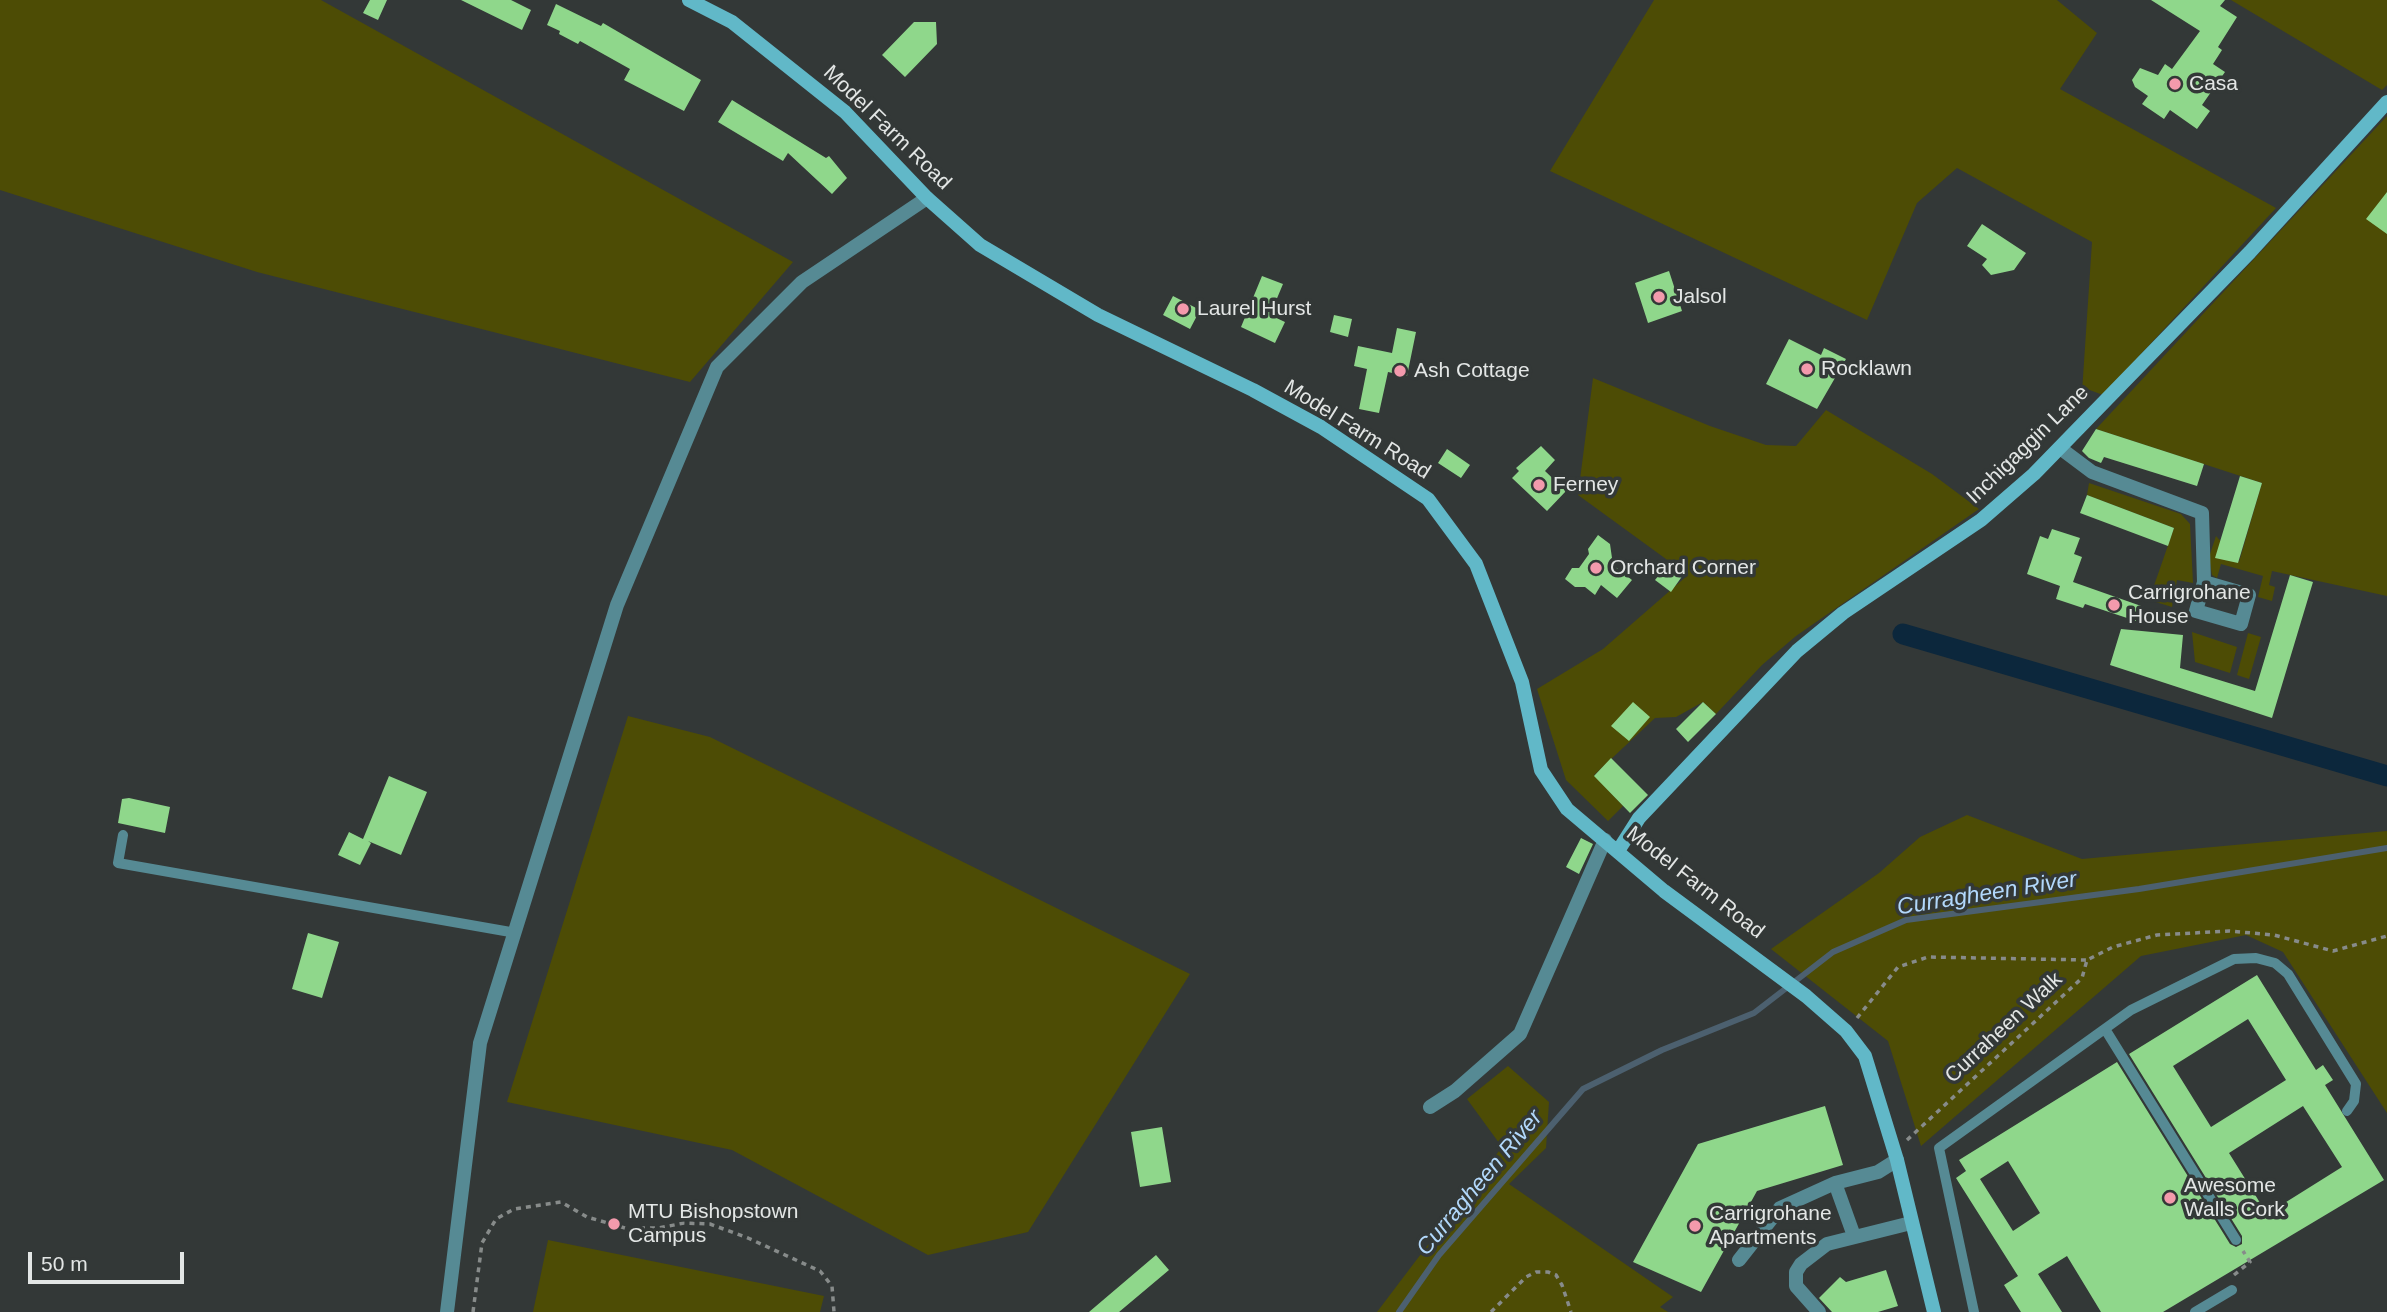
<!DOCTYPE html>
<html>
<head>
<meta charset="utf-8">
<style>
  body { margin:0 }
  #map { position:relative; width:2387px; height:1312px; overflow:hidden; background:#333837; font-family:Arial,sans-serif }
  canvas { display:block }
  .scale { position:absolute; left:28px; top:1252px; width:156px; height:32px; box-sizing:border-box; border:4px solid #e3e6e5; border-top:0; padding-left:9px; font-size:21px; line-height:24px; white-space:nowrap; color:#e3e6e5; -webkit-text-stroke:5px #333837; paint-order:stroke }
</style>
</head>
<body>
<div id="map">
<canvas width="2387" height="1312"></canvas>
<div class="scale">50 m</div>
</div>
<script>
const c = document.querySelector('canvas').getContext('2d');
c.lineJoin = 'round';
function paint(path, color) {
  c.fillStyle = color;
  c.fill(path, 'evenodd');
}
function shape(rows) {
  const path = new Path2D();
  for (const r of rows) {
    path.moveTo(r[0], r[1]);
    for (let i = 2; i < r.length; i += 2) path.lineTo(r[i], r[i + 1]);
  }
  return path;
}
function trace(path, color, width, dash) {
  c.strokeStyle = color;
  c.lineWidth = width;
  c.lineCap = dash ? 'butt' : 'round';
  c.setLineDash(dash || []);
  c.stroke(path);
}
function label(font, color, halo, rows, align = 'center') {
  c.font = font + ' Arial,sans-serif';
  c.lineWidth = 7;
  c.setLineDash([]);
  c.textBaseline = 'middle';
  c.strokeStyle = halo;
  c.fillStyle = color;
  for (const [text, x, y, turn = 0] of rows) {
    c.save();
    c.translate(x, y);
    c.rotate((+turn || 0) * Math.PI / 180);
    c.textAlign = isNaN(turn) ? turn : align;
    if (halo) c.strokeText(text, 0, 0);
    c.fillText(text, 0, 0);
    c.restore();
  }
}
const green = shape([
  [0,0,321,0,793,262,690,382,257,272,0,190],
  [1654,0,2057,0,2097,33,2060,89,2276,208,2103,395,2087,389,2082,392,2092,242,1957,168,1917,203,1867,320,1550,171],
  [2231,0,2387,0,2387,85,2382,90],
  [2387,116,2387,596,2272,571,2269,585,2275,587,2272,601,2258,597,2263,576,2221,564,2217,578,2212,575,2209,557,2216,536,2239,562,2262,483,2096,429],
  [1593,378,1710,426,1766,445,1796,446,1826,410,1932,474,1979,509,1796,636,1762,665,1716,714,1703,702,1676,717,1655,718,1594,775,1623,806,1608,821,1566,780,1537,689,1603,649,1688,575,1578,495],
  [2089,483,2181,514,2190,524,2193,583,2177,580,2172,607,2149,600,2174,528,2087,495],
  [2192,632,2237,647,2230,673,2195,662],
  [2248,633,2261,637,2249,679,2237,675],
  [628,716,710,737,1190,974,1028,1232,928,1255,732,1150,507,1102],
  [1967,815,2082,859,2387,831,2387,1113,2283,952,2246,935,2141,956,1921,1146,1888,1041,1771,949,1879,873,1920,837],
  [1508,1066,1549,1102,1546,1148,1509,1184,1673,1297,1660,1307,1668,1312,1377,1312,1502,1147,1467,1099],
  [548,1240,824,1296,820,1312,533,1312]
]);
const stream = shape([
  [1399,1312,1439,1255,1583,1089,1662,1050,1754,1013,1833,952,1906,920,2139,889,2387,848]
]);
const canal = shape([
  [1903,634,2387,776]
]);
const building = shape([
  [370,0,387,0,378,20,363,13],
  [461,0,511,0,531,10,522,30],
  [2151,0,2225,0,2220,6,2237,17,2218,47,2222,50,2213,64,2225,72,2202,105,2210,111,2197,129,2170,110,2164,119,2142,104,2148,96,2135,87,2132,80,2140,68,2158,75,2165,64,2172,69,2200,31],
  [556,4,601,26,603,23,701,80,684,111,624,80,630,69,580,41,578,44,559,34,560,31,547,25],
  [914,22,936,22,937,44,905,77,882,55],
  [732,100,826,158,829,156,847,178,832,194,788,153,783,161,718,122],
  [2387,192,2387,234,2366,219],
  [1982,224,2026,253,2014,270,1991,275,1982,265,1987,259,1967,246],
  [1669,271,1682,311,1648,323,1635,283],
  [1262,276,1283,284,1270,315,1285,322,1275,343,1241,327],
  [1173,296,1200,310,1190,329,1163,315],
  [1334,315,1352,319,1348,337,1330,332],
  [1397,328,1416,332,1407,376,1388,372,1379,413,1359,409,1367,369,1354,366,1358,346,1392,353],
  [1789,339,1821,355,1824,348,1846,359,1817,409,1766,384],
  [2096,429,2204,464,2197,486,2104,457,2101,463,2089,458,2082,451],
  [1541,446,1555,460,1545,471,1566,491,1547,511,1512,478,1519,471,1516,468],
  [1447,449,1470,465,1461,478,1438,463],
  [2240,476,2262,483,2238,563,2215,558],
  [2087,495,2174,528,2168,546,2080,513],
  [2052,529,2080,538,2074,554,2082,557,2073,582,2144,607,2139,622,2085,604,2083,608,2056,599,2060,586,2027,574,2040,536,2048,539],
  [1598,535,1610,544,1612,558,1609,562,1632,580,1617,598,1601,585,1595,595,1585,587,1575,587,1565,579,1572,568,1579,568,1589,554,1588,549],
  [1668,564,1683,575,1671,592,1655,580],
  [2290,575,2313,582,2272,718,2110,665,2121,629,2183,635,2180,668,2255,691],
  [1633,702,1650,717,1629,741,1611,726],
  [1703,702,1716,714,1688,742,1676,729],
  [1611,758,1648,795,1630,813,1594,776],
  [389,776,427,792,401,855,368,841,371,843,360,865,338,855,349,832,363,839],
  [129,798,170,807,165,833,118,823,122,799],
  [1581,838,1593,844,1579,874,1566,867],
  [308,933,339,942,322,998,292,989],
  [2257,975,2316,1070,2323,1065,2333,1080,2325,1085,2384,1180,2163,1312,2101,1312,2067,1256,2038,1274,2062,1312,2021,1312,2004,1285,2018,1276,1956,1178,1966,1171,1959,1160,2117,1062,2230,1244,2236,1247,2242,1244,2242,1236,2129,1054],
  [2248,1019,2286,1080,2211,1127,2173,1066],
  [2303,1106,2342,1167,2267,1214,2229,1153],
  [2008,1161,2040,1213,2013,1231,1980,1179],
  [1825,1106,1843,1165,1757,1191,1701,1292,1633,1262,1698,1144],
  [1162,1127,1171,1182,1140,1187,1131,1132],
  [1156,1255,1169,1270,1119,1312,1089,1312],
  [1886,1270,1898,1306,1878,1312,1832,1312,1819,1298,1840,1277,1846,1282]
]);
const path = shape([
  [1857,1018,1898,967,1928,957,2087,960],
  [1907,1140,2082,978,2087,960,2113,947,2157,935,2229,931,2274,935,2333,951,2387,936],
  [2234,1275,2250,1262,2243,1251],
  [473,1312,482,1243,496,1219,514,1209,561,1202,587,1217,625,1228,659,1228,684,1223,710,1224,748,1238,820,1271,832,1286,834,1312],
  [1491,1312,1526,1277,1536,1272,1548,1272,1556,1275,1562,1285,1571,1312]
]);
const lane = shape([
  [123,835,118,863,516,933],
  [2105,1029,2236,1240],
  [1974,1312,1939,1148,2131,1010,2234,959,2256,958,2275,963,2288,974,2356,1084,2354,1101,2347,1111],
  [2195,1312,2232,1290]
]);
const street = shape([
  [2060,448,2092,472,2202,513,2204,582,2196,611,2241,624,2249,595,2204,582],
  [1430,1107,1455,1091,1520,1034,1605,840],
  [1835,1183,1854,1236],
  [1739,1260,1780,1208,1835,1183,1878,1172,1897,1160],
  [447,1312,480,1043,617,605,717,367,802,282,927,198],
  [1819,1312,1796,1286,1796,1272,1801,1264,1827,1244,1911,1223]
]);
const secondary = shape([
  [689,0,732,22,845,112,927,198,980,245,1098,315,1253,390,1321,427,1428,499,1476,564,1522,682,1541,770,1567,809,1664,891,1806,996,1846,1031,1865,1056,1897,1160,1934,1312],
  [1618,851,1639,818,1797,651,1843,613,1981,520,2034,474,2250,252,2387,102]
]);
const markers = [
  [2175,84,7,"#f39aac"],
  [1659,297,7,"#f39aac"],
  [1183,309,7,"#f39aac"],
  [1807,369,7,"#f39aac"],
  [1400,371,7,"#f39aac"],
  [1539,485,7,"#f39aac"],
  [1596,568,7,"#f39aac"],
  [2114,605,7,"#f39aac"],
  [2170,1198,7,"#f39aac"],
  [614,1224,7,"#f39aac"],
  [1695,1226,7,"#f39aac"]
];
const poiNames = [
  ["Casa",2189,84],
  ["Jalsol",1673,297],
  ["Laurel Hurst",1197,309],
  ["Rocklawn",1821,369],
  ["Ash Cottage",1414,371],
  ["Ferney",1553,485],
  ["Orchard Corner",1610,568],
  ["Carrigrohane",2128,593],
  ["House",2128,617],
  ["Awesome",2184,1186],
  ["Walls Cork",2184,1210],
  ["MTU Bishopstown",628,1212],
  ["Campus",628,1236],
  ["Carrigrohane",1709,1214],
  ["Apartments",1709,1238]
];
const streetNames = [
  ["Model Farm Road",887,128,44],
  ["Model Farm Road",1357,430,32],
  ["Inchigaggin Lane",2028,445,-44],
  ["Model Farm Road",1695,883,38],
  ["Curraheen Walk",2004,1028,-43]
];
const waterNames = [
  ["Curragheen River",1987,894,-9],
  ["Curragheen River",1480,1183,-50]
];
paint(green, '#4d4c05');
trace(stream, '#4c606f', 6);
trace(canal, '#0c273c', 21);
paint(building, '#8fd78b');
trace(path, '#878b8a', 3.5, [5, 5]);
trace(lane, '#568a94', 10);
trace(street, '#568a94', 14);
trace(secondary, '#61b8c8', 14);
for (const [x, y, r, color] of markers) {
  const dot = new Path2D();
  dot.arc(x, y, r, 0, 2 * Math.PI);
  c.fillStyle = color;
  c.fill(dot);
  trace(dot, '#333837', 2.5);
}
label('21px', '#e3e6e5', '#333837', poiNames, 'left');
label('21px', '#e3e6e5', '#333837', streetNames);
label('italic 23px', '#b2d8fb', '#333837', waterNames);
</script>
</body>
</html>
